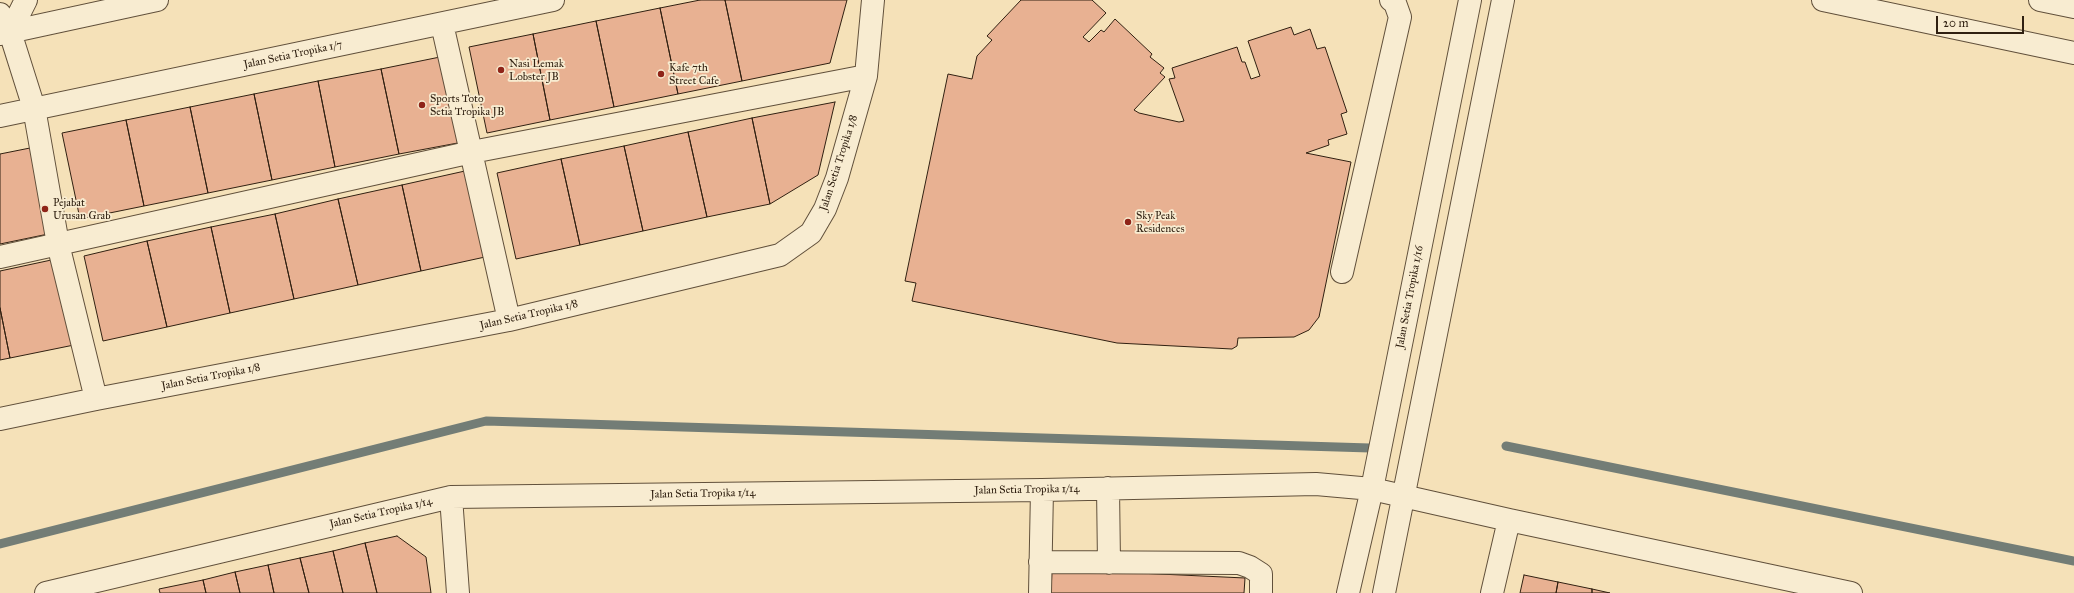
<!DOCTYPE html>
<html>
<head>
<meta charset="utf-8">
<style>
  body { margin:0 }
  #map { position:relative; width:2074px; height:593px; overflow:hidden; background:#f5e1b8; font-family:"IM FELL Great Primer",serif }
  canvas { display:block }
  .scale { position:absolute; left:1936px; top:16px; width:88px; height:18px; box-sizing:border-box; border:2px solid #302011; border-top:0; padding-left:5px; font-size:12px; line-height:14px; white-space:nowrap; color:#302011; -webkit-text-stroke:3px #f8ecd1; paint-order:stroke }
</style>
</head>
<body>
<div id="map">
<canvas width="2074" height="593"></canvas>
<div class="scale">20 m</div>
</div>
<script>
const c = document.querySelector('canvas').getContext('2d');
c.lineJoin = 'round';
function shape(rows) {
  const path = new Path2D();
  for (const r of rows) {
    path.moveTo(r[0], r[1]);
    for (let i = 2; i < r.length; i += 2) path.lineTo(r[i], r[i + 1]);
  }
  return path;
}
function trace(path, color, width, dash) {
  c.strokeStyle = color;
  c.lineWidth = width;
  c.lineCap = dash ? 'butt' : 'round';
  c.setLineDash(dash || []);
  c.stroke(path);
}
function paint(path, color) {
  c.fillStyle = color;
  c.fill(path, 'evenodd');
}
function label(font, color, halo, rows, align = 'center') {
  c.font = font + ' "IM FELL Great Primer",serif';
  c.lineWidth = 3.5;
  c.setLineDash([]);
  c.textBaseline = 'middle';
  c.strokeStyle = halo;
  c.fillStyle = color;
  for (const [text, x, y, turn = 0] of rows) {
    c.save();
    c.translate(x, y);
    c.rotate((+turn || 0) * Math.PI / 180);
    c.textAlign = isNaN(turn) ? turn : align;
    if (halo) c.strokeText(text, 0, 0);
    c.fillText(text, 0, 0);
    c.restore();
  }
}
const stream = shape([
  [1506,446,2074,561],
  [0,544,486,421,1370,448]
]);
const building = shape([
  [700,0,725,0,742,81,678,94,660,8,700,0],
  [725,0,847,0,830,63,742,81,725,0],
  [1021,0,1092,0,1106,13,1083,37,1089,42,1101,30,1104,32,1115,19,1152,54,1150,57,1164,68,1160,73,1165,77,1134,110,1139,113,1179,122,1184,121,1169,79,1175,78,1172,68,1237,47,1242,62,1245,62,1251,79,1260,76,1248,41,1291,27,1294,35,1310,29,1317,49,1325,47,1347,112,1341,114,1347,134,1328,140,1329,145,1306,153,1351,162,1319,317,1309,330,1294,337,1238,338,1237,346,1232,349,1117,343,912,301,916,283,905,281,948,74,972,79,977,56,992,40,987,36,1021,0],
  [660,8,678,94,614,107,596,21,660,8],
  [596,21,614,107,550,120,533,34,596,21],
  [533,34,550,120,487,133,469,47,533,34],
  [445,56,463,142,399,154,381,69,445,56],
  [381,69,399,154,335,167,318,81,381,69],
  [318,81,335,167,272,180,254,94,318,81],
  [254,94,272,180,208,193,190,107,254,94],
  [835,102,818,175,770,204,752,118,835,102],
  [190,107,208,193,144,206,126,120,190,107],
  [752,118,770,204,707,217,688,132,752,118],
  [126,120,144,206,80,219,62,133,126,120],
  [688,132,707,217,643,231,624,146,688,132],
  [624,146,643,231,580,245,561,159,624,146],
  [35,147,53,233,0,244,0,154,35,147],
  [561,159,580,245,516,259,497,173,561,159],
  [465,171,485,257,421,271,402,185,465,171],
  [402,185,421,271,358,285,338,199,402,185],
  [338,199,358,285,294,299,275,214,338,199],
  [275,214,294,299,230,313,211,227,275,214],
  [211,227,230,313,167,327,147,241,211,227],
  [147,241,167,327,103,341,84,256,147,241],
  [56,259,74,345,10,358,0,308,0,271,56,259],
  [0,308,10,358,0,360,0,308],
  [397,536,426,557,431,593,377,593,365,543,397,536],
  [365,543,377,593,343,593,333,551,365,543],
  [333,551,343,593,309,593,300,558,333,551],
  [300,558,309,593,274,593,268,565,300,558],
  [268,565,274,593,240,593,235,572,268,565],
  [1052,569,1245,578,1244,593,1051,593,1052,569],
  [235,572,240,593,206,593,203,580,235,572],
  [1524,575,1558,582,1556,593,1520,593,1524,575],
  [203,580,206,593,160,593,159,589,203,580],
  [1558,582,1592,589,1592,593,1556,593,1558,582],
  [1592,589,1610,593,1592,593,1592,589]
]);
const minor = shape([
  [1823,0,2074,53],
  [2040,0,2074,7],
  [0,14,10,32,34,108,58,244,96,399],
  [442,24,509,320],
  [10,32,26,0],
  [0,34,157,0],
  [0,116,553,0],
  [0,257,472,152,866,76],
  [1342,272,1400,17,1395,3,1391,0],
  [0,419,96,399,509,320,780,255,811,233,825,209,837,178,866,76,873,0],
  [1108,488,1109,563],
  [451,497,458,593],
  [1040,562,1239,563,1250,567,1261,574,1261,593],
  [46,593,451,497,1042,490,1316,484,1372,489,1509,520,1851,593],
  [1040,593,1042,490],
  [1348,593,1372,489,1470,0],
  [1384,593,1503,0],
  [1492,593,1509,520]
]);
const markers = [
  [501,70,4,"#8f2418"],
  [661,74,4,"#8f2418"],
  [422,105,4,"#8f2418"],
  [45,209,4,"#8f2418"],
  [1128,222,4,"#8f2418"]
];
const streetNames = [
  ["Jalan Setia Tropika 1/7",293,55,-12],
  ["Jalan Setia Tropika 1/8",839,163,-72],
  ["Jalan Setia Tropika 1/16",1410,297,-79],
  ["Jalan Setia Tropika 1/8",529,315,-13],
  ["Jalan Setia Tropika 1/8",211,377,-11],
  ["Jalan Setia Tropika 1/14",1027,490,-1],
  ["Jalan Setia Tropika 1/14",703,494,-1],
  ["Jalan Setia Tropika 1/14",381,513,-13]
];
const poiNames = [
  ["Nasi Lemak",509,64],
  ["Lobster JB",509,77],
  ["Kafe 7th",669,68],
  ["Street Cafe",669,81],
  ["Sports Toto",430,99],
  ["Setia Tropika JB",430,112],
  ["Pejabat",53,203],
  ["Urusan Grab",53,216],
  ["Sky Peak",1136,216],
  ["Residences",1136,229]
];
trace(stream, '#737d76', 9);
paint(building, '#e8b192');
trace(building, '#302011', 1);
trace(minor, '#61503b', 24);
trace(minor, '#f8ecd1', 22);
for (const [x, y, r, color] of markers) {
  const dot = new Path2D();
  dot.arc(x, y, r, 0, 2 * Math.PI);
  c.fillStyle = color;
  c.fill(dot);
  trace(dot, '#f8ecd1', 1.5);
}
label('11px', '#302011', '#f8ecd1', streetNames);
label('11px', '#302011', '#f8ecd1', poiNames, 'left');
</script>
</body>
</html>
